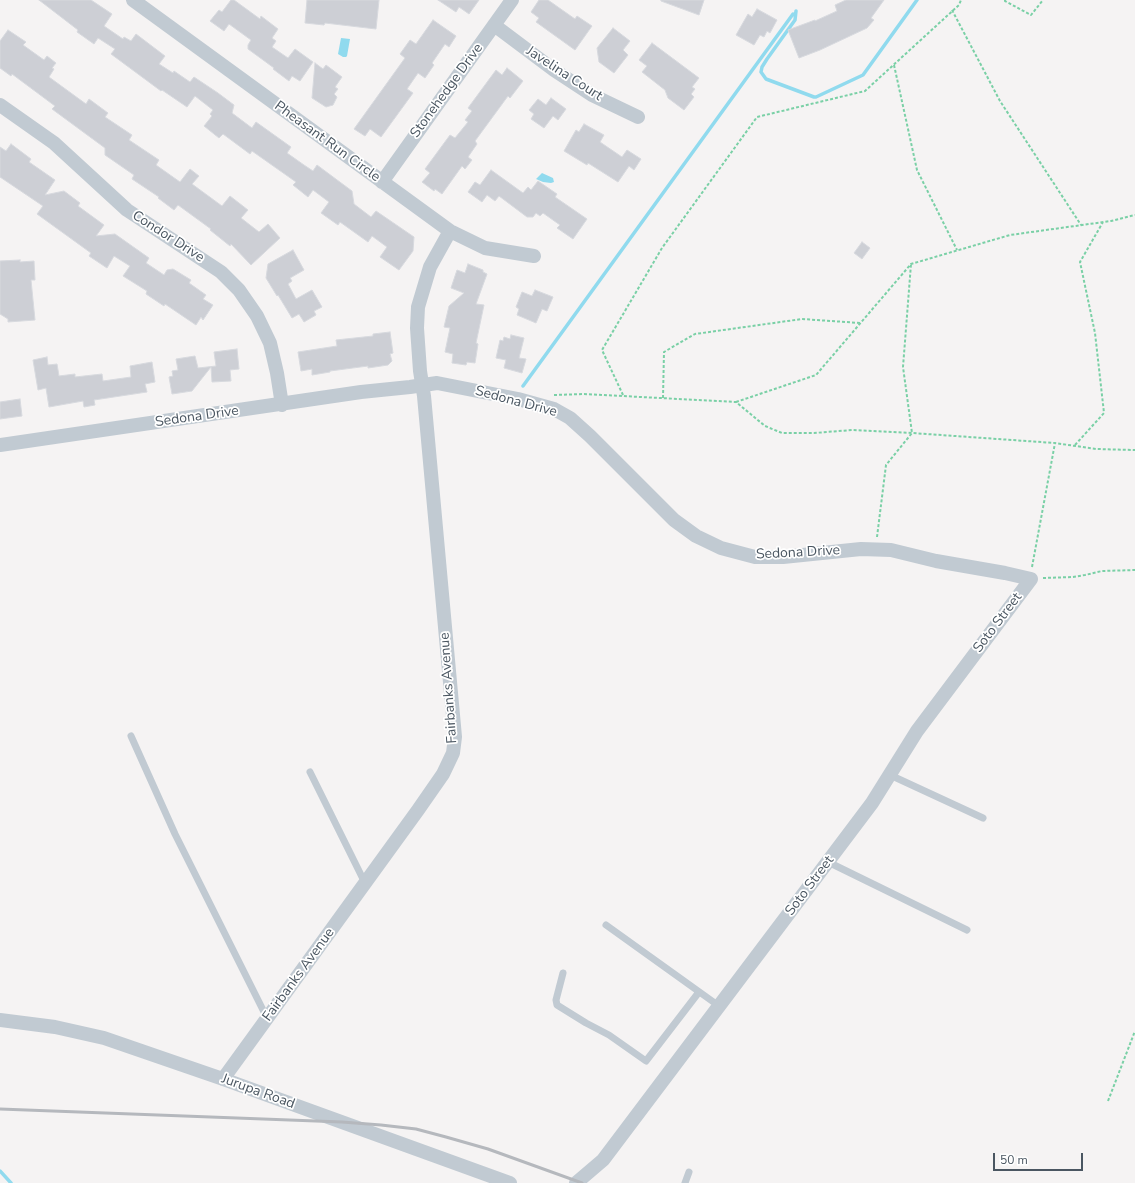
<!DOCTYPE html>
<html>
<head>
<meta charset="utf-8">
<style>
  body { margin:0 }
  #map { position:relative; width:1135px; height:1183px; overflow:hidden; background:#f5f3f3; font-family:"Nunito Sans",sans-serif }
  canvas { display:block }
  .scale { position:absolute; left:993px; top:1153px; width:90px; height:18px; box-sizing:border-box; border:2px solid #4a5661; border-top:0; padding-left:5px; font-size:12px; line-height:14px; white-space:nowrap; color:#4a5661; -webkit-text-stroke:3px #fff; paint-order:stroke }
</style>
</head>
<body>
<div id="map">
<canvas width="1135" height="1183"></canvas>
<div class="scale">50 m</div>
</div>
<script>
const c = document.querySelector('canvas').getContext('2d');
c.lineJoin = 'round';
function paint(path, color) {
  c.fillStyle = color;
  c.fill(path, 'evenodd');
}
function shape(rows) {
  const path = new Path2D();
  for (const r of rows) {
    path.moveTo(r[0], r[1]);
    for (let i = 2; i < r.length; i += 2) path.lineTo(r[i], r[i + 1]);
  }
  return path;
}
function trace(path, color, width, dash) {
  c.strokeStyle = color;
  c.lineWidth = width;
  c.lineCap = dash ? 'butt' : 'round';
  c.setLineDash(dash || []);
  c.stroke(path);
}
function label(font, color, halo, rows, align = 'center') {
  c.font = font + ' "Nunito Sans",sans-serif';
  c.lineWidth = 3.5;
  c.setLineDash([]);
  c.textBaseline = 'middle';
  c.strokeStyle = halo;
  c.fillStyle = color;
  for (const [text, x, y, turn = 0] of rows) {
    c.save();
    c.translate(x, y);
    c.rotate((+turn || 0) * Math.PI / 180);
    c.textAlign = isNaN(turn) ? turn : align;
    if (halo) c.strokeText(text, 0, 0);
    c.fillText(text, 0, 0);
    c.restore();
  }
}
const water = shape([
  [341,38,350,39,347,56,346,57,343,57,338,54],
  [542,173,553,178,554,182,551,183,543,182,536,179]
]);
const stream = shape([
  [796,11,795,20,767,59,762,67,761,72,766,79,814,97,816,97,863,75,917,0],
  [523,386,793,14],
  [0,1171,11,1183]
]);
const building = shape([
  [39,0,91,0,112,14,104,26,123,39,124,37,131,41,136,34,165,56,159,64,173,73,174,71,190,82,194,77,218,93,234,105,232,113,252,128,256,122,291,147,287,153,304,165,313,171,317,165,352,191,354,204,371,217,376,211,414,237,413,251,399,270,380,257,387,247,372,236,368,242,340,222,338,225,321,213,329,202,313,190,308,197,293,185,296,182,252,151,250,154,223,134,219,138,204,126,212,116,210,114,213,110,195,96,187,107,162,90,161,91,111,54,115,49,98,38,94,44,77,32,78,30,39,0],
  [231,0,234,0,260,19,261,16,278,29,272,38,276,41,272,47,288,58,295,49,313,62,300,81,292,76,289,81,273,69,274,68,248,49,248,45,251,40,229,24,224,31,210,21,219,10,222,12,231,0],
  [307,0,379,0,376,29,325,23,324,25,305,23,307,0],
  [438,0,479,0,469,14,459,7,456,12,438,0],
  [539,0,548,0,575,19,577,16,592,26,575,50,536,22,539,18,531,12,539,0],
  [661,0,704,0,699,15,661,1,661,0],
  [846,0,884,0,871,18,874,20,867,28,820,50,799,58,788,30,815,20,815,21,837,11,835,5,846,0],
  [757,9,777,20,770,33,767,31,764,37,760,35,754,45,736,35,748,14,752,17,757,9],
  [433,20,456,36,449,47,445,44,432,63,434,65,425,78,418,73,407,89,413,93,381,137,370,129,365,136,354,129,405,58,400,54,410,40,416,44,433,20],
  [613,28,630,41,623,50,628,55,614,73,599,62,597,48,613,28],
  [8,30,26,42,23,45,44,60,47,56,56,63,52,68,54,69,49,77,86,104,89,99,108,113,105,117,132,135,129,140,159,160,156,165,180,182,190,169,199,176,192,184,222,206,230,196,248,210,241,218,259,232,268,224,280,238,251,265,231,244,230,246,210,230,211,229,178,205,174,210,158,198,159,197,132,179,134,175,105,155,105,148,52,109,55,106,12,74,11,76,0,68,0,41,8,30],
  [652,43,699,78,692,87,695,89,691,94,694,97,684,110,668,98,665,90,642,72,647,66,639,60,652,43],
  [315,63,323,69,326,65,342,77,335,87,338,89,334,94,337,97,333,105,326,107,312,98,315,63],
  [507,68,523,81,510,98,508,96,475,141,477,144,468,157,472,160,465,169,462,166,442,194,435,189,434,191,422,182,430,173,425,169,450,135,455,138,468,122,465,120,472,111,468,108,496,70,502,75,507,68],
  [551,98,566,109,558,120,553,116,544,128,531,119,534,114,529,110,538,99,546,105,551,98],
  [584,124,604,135,600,142,622,157,627,150,641,159,634,170,629,166,618,182,588,163,587,165,564,151,576,130,579,132,584,124],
  [11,144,31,159,29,162,55,180,45,195,64,191,80,203,78,206,104,225,96,236,115,234,149,258,146,263,164,275,167,270,173,269,191,280,189,283,206,295,203,299,213,305,203,320,201,317,196,325,165,304,164,306,146,294,147,291,123,276,130,266,114,256,107,268,89,256,91,253,37,214,43,206,0,177,0,147,6,151,11,144],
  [491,170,523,193,528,187,531,190,538,181,557,194,555,197,587,219,573,239,557,228,560,225,543,213,540,216,536,213,533,217,527,217,499,196,495,201,487,195,482,202,468,192,475,182,480,185,491,170],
  [862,242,870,248,862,259,854,253,862,242],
  [293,250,304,270,290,278,292,281,288,284,296,299,312,290,322,307,314,311,316,315,304,322,299,314,292,318,278,295,277,296,266,278,268,264,293,250],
  [20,260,20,262,34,261,35,280,31,280,35,320,8,322,8,319,0,314,0,261,20,260],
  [468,264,483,270,483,272,487,274,476,304,484,305,476,343,478,344,475,363,467,362,466,365,452,363,453,354,445,352,450,328,444,327,449,306,464,293,451,288,457,270,465,273,468,264],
  [535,290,553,297,547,311,542,309,536,323,517,315,519,309,516,307,522,292,532,296,535,290],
  [390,332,393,353,390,354,392,361,388,365,368,368,368,366,330,371,330,372,312,375,312,369,301,371,298,352,337,346,336,340,373,336,373,334,390,332],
  [511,335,524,338,519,358,526,359,522,373,504,368,506,360,496,358,500,340,503,341,504,337,510,339,511,335],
  [237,349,239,369,230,370,231,381,212,382,211,367,192,391,172,394,169,377,173,376,172,371,178,370,176,359,195,356,198,368,216,366,214,352,237,349],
  [47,357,48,365,57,364,59,376,75,374,75,377,102,374,103,381,131,377,130,366,152,362,155,382,145,384,147,392,94,400,95,405,84,407,83,401,49,407,46,388,38,390,33,360,47,357],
  [20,399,22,416,0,419,0,402,20,399]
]);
const path = shape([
  [1005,0,1005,1,1031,15,1043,0],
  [952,10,1000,101,1081,225],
  [894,65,917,170,957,250],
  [554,395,584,394,736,402,765,426,782,433,814,433,852,430,912,433,1055,443,1096,449,1135,450],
  [623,395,602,350,662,248,757,117,865,91,959,5,961,0],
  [663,398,664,352,695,334,802,319,860,323],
  [736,402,816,375,911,264,1010,235,1111,221,1135,215],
  [1075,445,1104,413,1095,333,1080,262,1103,222],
  [877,537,886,465,912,433,903,367,911,264],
  [1032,567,1055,443],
  [1043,578,1073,577,1085,575,1102,571,1135,570],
  [1108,1101,1135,1031]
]);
const service = shape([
  [131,736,175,834,267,1018],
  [310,772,365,883],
  [890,775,983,818],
  [828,862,967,930],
  [606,925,719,1006],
  [563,973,556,1000,557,1005,586,1023,609,1035,646,1061,699,992],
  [685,1183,689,1172]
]);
const minor = shape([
  [133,0,450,231,485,248,534,256],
  [494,25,554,70,592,95,638,117],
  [0,105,54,143,127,210,221,272,239,290,257,316,270,343,277,373,282,405],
  [382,182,512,0],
  [0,445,361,392,410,387,437,383,518,399,554,409,570,418,590,436,674,520,696,536,721,548,755,557,783,557,861,549,891,550,936,561,1005,573,1031,579,917,731,872,803,603,1160,576,1183],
  [0,1020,55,1027,104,1038,223,1079,510,1183],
  [223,1079,418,810,443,774,453,753,455,737,424,396,420,371,417,328,418,307,430,267,450,231]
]);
const rail = shape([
  [0,1109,342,1122,381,1125,416,1129,446,1137,488,1149,582,1183]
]);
const streetNames = [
  ["Javelina Court",564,74,33],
  ["Stonehedge Drive",447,91,-54],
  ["Pheasant Run Circle",327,142,36],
  ["Condor Drive",168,237,33],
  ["Sedona Drive",516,402,15],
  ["Sedona Drive",197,417,-8],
  ["Sedona Drive",798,553,-3],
  ["Soto Street",998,623,-53],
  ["Fairbanks Avenue",449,688,-94],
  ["Soto Street",810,886,-53],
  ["Fairbanks Avenue",299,975,-54],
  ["Jurupa Road",258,1092,20]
];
paint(water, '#90daee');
trace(stream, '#90daee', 3.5);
paint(building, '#cdcfd5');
trace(building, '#d7d9de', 1);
trace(path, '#7ad0a6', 2, [3, 2]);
trace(service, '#c1cad2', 7);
trace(minor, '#c1cad2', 14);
trace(rail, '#b5b8bd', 3);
label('14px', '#4a5661', '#fff', streetNames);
</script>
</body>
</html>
